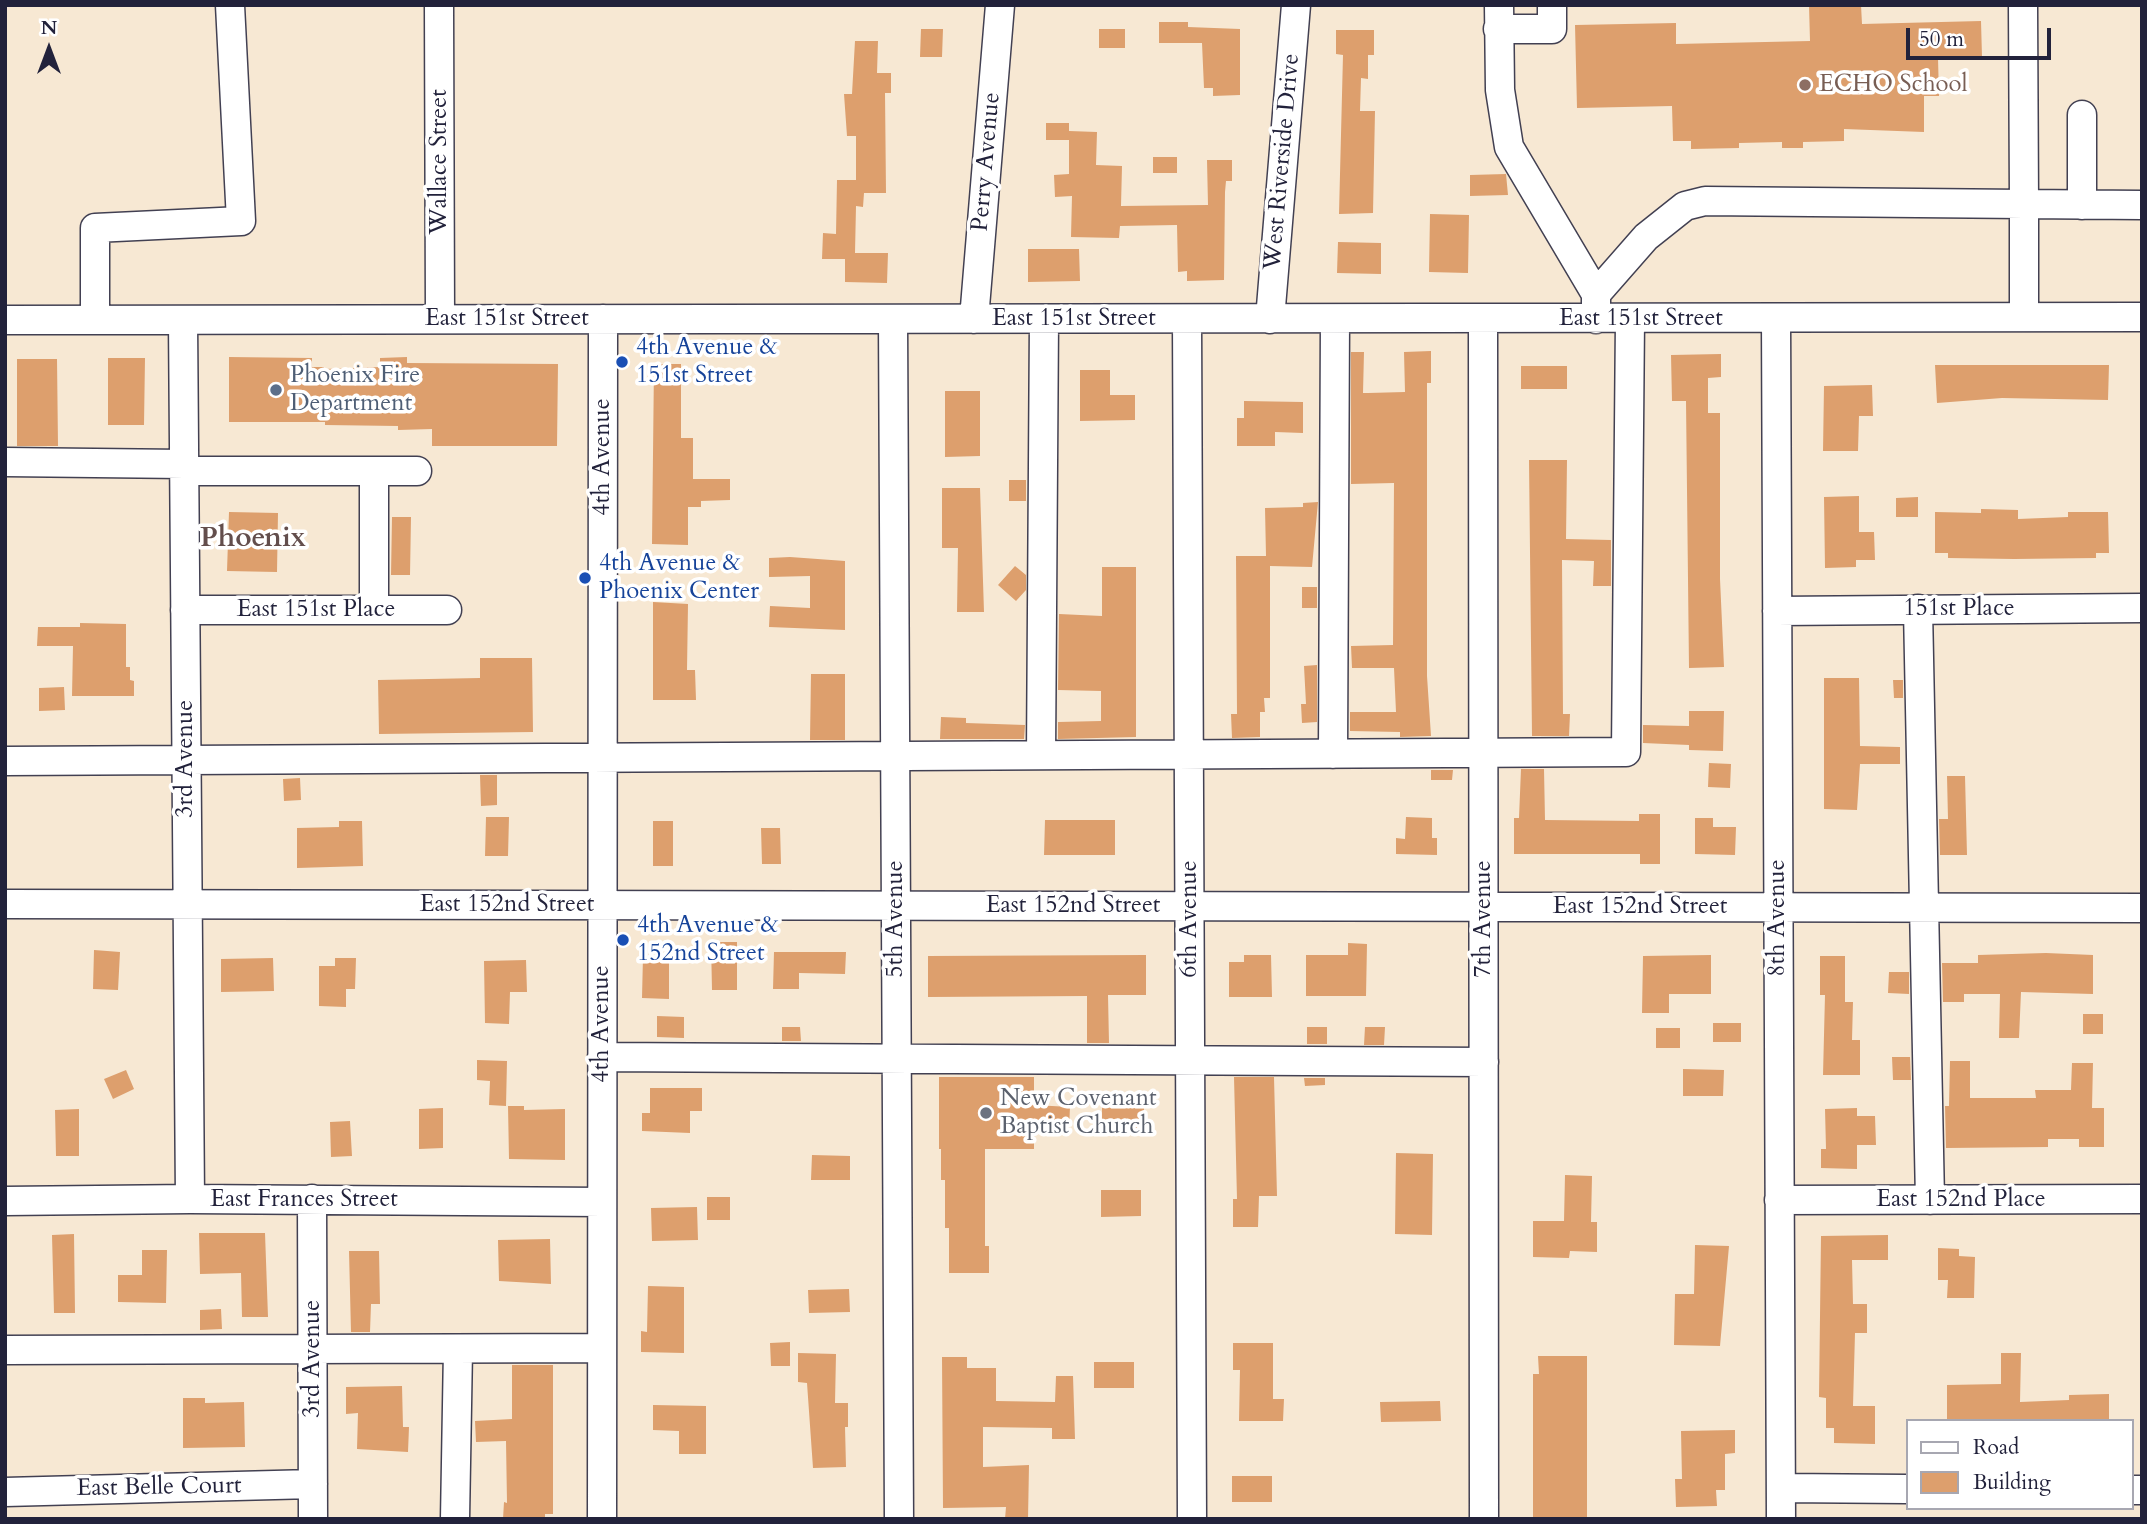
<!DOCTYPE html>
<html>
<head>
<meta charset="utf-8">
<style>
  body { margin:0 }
  #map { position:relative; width:2147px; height:1524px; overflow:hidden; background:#f7e8d3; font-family:Cardo,serif }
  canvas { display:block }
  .frame { position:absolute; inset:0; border:7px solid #22223b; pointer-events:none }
  .legend { position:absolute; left:1906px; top:1419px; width:228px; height:91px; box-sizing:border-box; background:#fff; border:2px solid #a7a7b1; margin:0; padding:9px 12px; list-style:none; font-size:21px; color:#22223b }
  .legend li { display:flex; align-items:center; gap:14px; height:35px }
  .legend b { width:35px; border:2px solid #a7a7b1 }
  .north { position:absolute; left:14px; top:14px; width:70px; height:70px; -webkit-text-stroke:5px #fff; paint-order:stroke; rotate:0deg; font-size:19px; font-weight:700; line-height:28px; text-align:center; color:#22223b }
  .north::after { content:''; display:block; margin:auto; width:24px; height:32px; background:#22223b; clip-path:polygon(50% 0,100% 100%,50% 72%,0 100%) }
  .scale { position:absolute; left:1906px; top:28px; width:145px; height:32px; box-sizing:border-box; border:4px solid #22223b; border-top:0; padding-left:9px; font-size:21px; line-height:24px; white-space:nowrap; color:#22223b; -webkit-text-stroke:5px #fff; paint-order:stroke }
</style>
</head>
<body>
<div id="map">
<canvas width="2147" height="1524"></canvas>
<div class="frame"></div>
<ul class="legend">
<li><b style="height:9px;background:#fff"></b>Road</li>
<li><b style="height:19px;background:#dd9f6d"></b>Building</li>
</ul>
<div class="north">N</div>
<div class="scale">50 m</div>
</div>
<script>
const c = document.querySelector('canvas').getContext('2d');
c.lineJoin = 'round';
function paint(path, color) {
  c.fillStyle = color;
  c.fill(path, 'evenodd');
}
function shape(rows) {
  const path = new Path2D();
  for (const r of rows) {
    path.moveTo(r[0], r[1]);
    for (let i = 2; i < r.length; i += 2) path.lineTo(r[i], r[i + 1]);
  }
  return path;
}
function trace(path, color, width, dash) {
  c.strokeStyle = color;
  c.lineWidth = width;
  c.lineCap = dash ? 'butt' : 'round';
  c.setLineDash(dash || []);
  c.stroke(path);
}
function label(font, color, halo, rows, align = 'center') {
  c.font = font + ' Cardo,serif';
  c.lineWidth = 7;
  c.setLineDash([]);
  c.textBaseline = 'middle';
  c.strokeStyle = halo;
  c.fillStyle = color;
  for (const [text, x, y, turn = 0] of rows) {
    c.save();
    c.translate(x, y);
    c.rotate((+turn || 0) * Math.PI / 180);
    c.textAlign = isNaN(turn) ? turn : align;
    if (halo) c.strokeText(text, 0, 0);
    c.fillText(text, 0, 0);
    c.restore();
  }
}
const building = shape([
  [1809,5,1861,5,1862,24,1981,21,1982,57,1938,58,1939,96,1924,96,1924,132,1844,129,1844,141,1803,142,1803,148,1782,148,1782,142,1739,143,1739,148,1691,149,1691,141,1673,141,1672,106,1577,108,1575,25,1676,23,1676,44,1810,41],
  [1159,22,1188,22,1188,27,1240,29,1240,95,1213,96,1213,88,1204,88,1202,43,1159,43],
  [921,29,943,29,942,57,920,57],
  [1099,29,1125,29,1125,48,1099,48],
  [1336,30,1374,30,1374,55,1368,55,1368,79,1361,78,1360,111,1375,111,1373,213,1339,214,1343,55,1336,54],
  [855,41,878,41,877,73,891,73,891,93,885,93,886,193,864,193,863,207,856,206,855,253,888,253,887,283,845,282,845,259,822,259,823,233,836,234,837,180,856,180,856,136,847,136,844,94,852,94],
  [1046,123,1069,123,1069,131,1097,132,1096,165,1122,166,1121,206,1208,205,1207,160,1232,160,1232,181,1226,181,1225,192,1224,280,1187,281,1187,271,1178,272,1177,225,1120,226,1119,238,1071,237,1072,196,1055,197,1054,175,1069,174,1069,140,1046,140],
  [1153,157,1177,157,1177,173,1153,173],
  [1506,174,1508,195,1470,196,1470,175],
  [1430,214,1469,215,1468,273,1429,272],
  [1338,242,1381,243,1381,274,1337,273],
  [1028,249,1079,249,1080,281,1028,282],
  [1431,351,1431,383,1427,383,1427,676,1431,736,1400,737,1400,732,1350,731,1350,712,1396,712,1394,668,1352,668,1351,646,1393,645,1394,483,1351,484,1351,352,1364,352,1363,393,1368,393,1405,392,1404,352],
  [1721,354,1721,377,1708,378,1708,413,1720,413,1720,579,1724,667,1689,668,1686,401,1672,401,1671,355],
  [229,357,312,358,312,367,324,367,324,369,380,367,380,358,407,357,407,363,558,364,557,446,432,446,432,429,398,430,398,426,325,425,325,422,229,422],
  [108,358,145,358,144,425,108,425],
  [17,359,57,359,58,446,17,446],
  [654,364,681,364,681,438,693,438,693,479,730,479,730,500,701,501,701,507,688,507,688,545,652,544],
  [1935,365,2109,365,2108,400,2002,398,1937,403],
  [1521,366,1567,366,1567,389,1521,389],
  [1080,370,1110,370,1110,395,1135,395,1135,420,1080,421],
  [1872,385,1873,416,1859,416,1858,451,1823,451,1824,386],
  [945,391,980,391,980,456,945,457],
  [1244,401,1303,402,1303,433,1275,432,1275,446,1237,446,1237,418,1244,418],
  [1529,460,1567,460,1566,539,1611,540,1611,586,1593,586,1594,561,1562,560,1563,714,1570,714,1569,736,1532,736],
  [1009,480,1026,480,1026,501,1009,501],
  [942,488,980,488,984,612,957,612,958,548,942,548],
  [1859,496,1859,532,1874,532,1875,560,1856,560,1856,567,1825,568,1824,497],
  [1918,497,1918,517,1896,517,1896,498],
  [1318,502,1312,567,1270,566,1270,698,1264,698,1265,712,1260,712,1260,737,1232,738,1231,714,1237,714,1236,556,1266,556,1265,508,1303,507,1303,503],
  [1981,509,2018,510,2018,519,2068,517,2068,512,2108,512,2109,553,2096,553,2096,558,2014,559,1948,558,1948,553,1935,553,1935,512,1981,513],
  [229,512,278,513,277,572,227,571],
  [392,517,411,517,410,575,391,575],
  [790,557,845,561,845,630,769,627,770,606,810,608,810,576,769,577,769,558],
  [1015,566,1026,575,1026,590,1016,601,998,585],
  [1102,567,1136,567,1136,737,1058,739,1058,722,1101,721,1101,691,1058,690,1059,614,1102,616],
  [1302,587,1317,587,1317,608,1302,608],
  [653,602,688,604,687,670,695,670,696,700,653,700],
  [80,623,126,624,126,667,130,667,130,680,134,681,134,696,72,696,73,646,37,646,38,627,80,627],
  [480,658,532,658,533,732,379,734,378,680,480,678],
  [1317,665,1317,722,1302,723,1301,704,1306,704,1304,666],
  [811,674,845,674,845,740,810,740],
  [1824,678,1859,678,1860,746,1900,747,1900,764,1860,764,1857,810,1824,809],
  [1893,680,1903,680,1903,698,1894,698],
  [64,687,65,710,39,711,39,688],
  [1689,711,1724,711,1723,751,1689,750,1689,745,1643,743,1643,725,1689,726],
  [941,717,966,718,966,723,1025,725,1024,739,940,739],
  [1709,763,1731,764,1730,788,1708,787],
  [1521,769,1544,769,1545,820,1639,821,1639,814,1660,814,1660,864,1640,864,1640,854,1514,854,1514,818,1519,818],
  [1431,770,1453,770,1452,780,1431,780],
  [480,775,497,775,497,805,481,806],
  [1947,776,1965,776,1967,855,1940,855,1939,819,1948,819],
  [300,778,301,800,284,801,283,779],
  [486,817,509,817,508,856,485,856],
  [1406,817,1432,818,1432,838,1437,838,1437,855,1396,854,1396,838,1405,839],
  [1695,818,1713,818,1713,827,1736,827,1735,855,1695,854],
  [1045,820,1115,820,1115,855,1044,855],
  [339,821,362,821,363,866,297,868,297,828,339,827],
  [653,821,673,821,673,866,653,866],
  [761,828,780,828,781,864,762,864],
  [711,942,737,942,737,990,712,990],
  [1348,943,1367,944,1366,996,1306,996,1306,955,1348,955],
  [94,950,120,952,118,990,93,989],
  [774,952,846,952,845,974,799,973,799,989,773,989],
  [2046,953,2093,955,2093,994,2021,992,2019,1038,1999,1038,2000,994,1964,994,1964,1002,1943,1002,1942,963,1978,963,1978,955],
  [1146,955,1146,995,1108,995,1109,1043,1087,1043,1087,996,928,997,928,956],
  [1244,955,1271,955,1272,997,1229,997,1229,962,1244,962],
  [1711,955,1711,994,1669,994,1669,1013,1642,1013,1643,956],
  [643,956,669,956,669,999,642,998],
  [1820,956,1845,956,1845,1002,1853,1002,1852,1040,1860,1040,1860,1075,1823,1075,1825,995,1820,995],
  [273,958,274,991,221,992,221,959],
  [335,958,356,958,355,989,346,989,346,1007,319,1006,319,966,335,966],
  [526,960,527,992,510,992,509,1024,485,1023,484,961],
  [1889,972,1909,972,1909,994,1888,993],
  [2083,1014,2103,1014,2103,1034,2083,1034],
  [657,1016,684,1017,684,1038,657,1037],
  [1713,1023,1741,1023,1741,1042,1713,1042],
  [782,1027,800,1027,801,1041,782,1041],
  [1307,1027,1327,1027,1327,1044,1307,1044],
  [1365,1027,1385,1027,1384,1045,1364,1045],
  [1656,1028,1680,1028,1680,1048,1656,1048],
  [1892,1057,1910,1057,1911,1080,1893,1080],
  [477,1060,507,1061,506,1106,489,1105,490,1081,477,1080],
  [1950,1061,1970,1061,1970,1098,2036,1098,2035,1090,2071,1090,2072,1063,2093,1063,2092,1108,2104,1108,2104,1147,2079,1147,2079,1139,2048,1139,2048,1147,1946,1148,1945,1106,1949,1106],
  [1683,1069,1724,1070,1723,1096,1683,1096],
  [126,1070,134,1089,113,1099,104,1079],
  [939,1077,1034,1077,1034,1105,1070,1107,1069,1129,1034,1128,1034,1149,985,1149,985,1246,989,1246,989,1273,949,1273,949,1228,945,1228,945,1180,941,1180,941,1149,939,1149],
  [1234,1077,1274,1077,1277,1196,1259,1196,1258,1227,1233,1227,1233,1199,1237,1199],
  [1304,1078,1325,1078,1325,1085,1305,1086],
  [650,1088,702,1088,702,1111,690,1111,690,1133,642,1131,642,1113,650,1113],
  [1102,1103,1144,1103,1144,1128,1102,1128],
  [508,1106,524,1106,524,1110,565,1109,565,1160,509,1159],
  [443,1108,443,1148,419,1149,419,1109],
  [1857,1108,1857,1116,1875,1116,1876,1145,1857,1145,1857,1169,1821,1168,1821,1149,1826,1149,1825,1109],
  [79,1109,79,1156,56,1156,55,1110],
  [350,1121,352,1156,331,1157,330,1122],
  [1396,1153,1433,1154,1432,1235,1395,1234],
  [812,1155,850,1156,850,1180,811,1180],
  [1565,1175,1592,1176,1591,1222,1597,1222,1597,1252,1570,1251,1569,1258,1533,1257,1533,1221,1564,1221],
  [1101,1190,1141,1190,1141,1216,1101,1217],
  [707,1197,730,1197,730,1220,707,1220],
  [697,1207,698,1240,652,1241,651,1208],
  [199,1233,265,1233,268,1317,242,1317,241,1273,200,1274],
  [74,1234,75,1313,54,1313,52,1235],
  [1888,1235,1888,1260,1852,1260,1853,1304,1867,1304,1867,1333,1855,1333,1853,1406,1875,1406,1875,1444,1834,1443,1834,1428,1826,1428,1826,1398,1819,1397,1821,1236],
  [550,1239,551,1284,499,1281,498,1240],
  [1695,1245,1729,1246,1720,1346,1674,1345,1675,1294,1694,1294],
  [1938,1248,1959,1249,1959,1256,1975,1257,1974,1298,1947,1298,1948,1280,1938,1280],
  [142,1250,167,1250,166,1303,118,1302,118,1275,142,1275],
  [349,1251,379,1251,380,1304,371,1304,370,1332,351,1332],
  [648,1286,684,1287,684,1353,641,1352,641,1331,647,1332],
  [849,1289,850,1312,809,1313,808,1290],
  [221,1309,222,1329,200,1330,200,1310],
  [790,1342,790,1366,771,1366,770,1343],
  [1233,1343,1273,1343,1273,1399,1284,1399,1283,1421,1239,1421,1240,1370,1233,1370],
  [798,1353,836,1354,835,1403,848,1403,848,1427,845,1427,846,1467,813,1468,807,1383,798,1382],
  [2001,1353,2021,1353,2020,1402,2069,1400,2069,1395,2109,1394,2109,1421,1947,1421,1947,1385,2001,1384],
  [1538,1356,1587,1356,1587,1519,1533,1519,1533,1374,1539,1374],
  [942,1357,967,1357,967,1368,996,1368,996,1401,1055,1402,1056,1376,1073,1376,1075,1439,1052,1439,1052,1428,983,1427,983,1467,1029,1465,1028,1519,1005,1519,1006,1507,943,1508],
  [1094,1362,1134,1362,1134,1388,1094,1388],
  [512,1365,553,1365,553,1514,545,1514,545,1519,503,1519,504,1502,507,1503,506,1441,476,1442,475,1421,512,1419],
  [402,1386,403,1427,409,1427,408,1452,357,1449,358,1413,346,1414,346,1387],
  [183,1398,205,1398,205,1403,244,1402,245,1447,183,1448],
  [1440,1401,1441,1421,1381,1422,1380,1402],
  [653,1405,706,1406,706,1454,679,1454,679,1431,653,1430],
  [1735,1430,1735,1453,1725,1454,1725,1490,1716,1490,1717,1506,1676,1507,1675,1479,1682,1479,1681,1431],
  [1232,1476,1272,1476,1272,1502,1232,1502]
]);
const minor = shape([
  [439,5,440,319],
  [1499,5,1500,90,1509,147,1596,294],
  [2023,5,2024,204,2142,205],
  [1498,29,1552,29,1552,5],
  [2082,115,2082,205],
  [1776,318,1781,1519],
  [893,319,899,1519],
  [974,319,1000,5],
  [1187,319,1192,1519],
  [1270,319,1296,5],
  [1483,319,1484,1519],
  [1596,319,1596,294,1646,237,1685,206,1705,201,2024,204,2024,317],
  [5,320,2142,317],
  [95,320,95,228,241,221,230,5],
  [183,320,190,1199],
  [5,462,184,464],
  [184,471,417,471],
  [374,471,374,610],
  [1918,609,1930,1200],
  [185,610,447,610],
  [1777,611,2142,608],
  [1333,754,1335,319],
  [1041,755,1044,319],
  [5,761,1626,752,1630,319],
  [5,904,2142,908],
  [602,1057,1484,1062],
  [312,1199,313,1519],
  [1779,1200,2142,1199],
  [5,1201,190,1199,602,1202],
  [5,1350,602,1348],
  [1781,1488,1907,1489],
  [2131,1490,2142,1490],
  [5,1492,313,1484],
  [455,1519,458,1349],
  [602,1519,603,319]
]);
const markers = [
  [1805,85,7,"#8d6e63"],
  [622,362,7,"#1a4fb4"],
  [276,390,7,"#5c6f8a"],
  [585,578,7,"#1a4fb4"],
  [623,940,7,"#1a4fb4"],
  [986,1113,7,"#6b7280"]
];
const educationNames = [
  ["ECHO School",1819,85]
];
const streetNames = [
  ["Wallace Street",440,162,-90],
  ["Perry Avenue",987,162,-85],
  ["West Riverside Drive",1283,162,-85],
  ["East 151st Street",507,319],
  ["East 151st Street",1074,319],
  ["East 151st Street",1641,319],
  ["4th Avenue",603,457,-90],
  ["151st Place",1959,609],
  ["East 151st Place",316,610],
  ["3rd Avenue",186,759,-90],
  ["East 152nd Street",507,905],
  ["East 152nd Street",1073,906],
  ["East 152nd Street",1640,907],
  ["8th Avenue",1778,918,-90],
  ["5th Avenue",896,919,-90],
  ["6th Avenue",1190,919,-90],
  ["7th Avenue",1484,919,-90],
  ["4th Avenue",602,1024,-90],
  ["East Frances Street",304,1200],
  ["East 152nd Place",1961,1200],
  ["3rd Avenue",313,1359,-90],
  ["East Belle Court",159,1488,-1]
];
const transitNames = [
  ["4th Avenue &",636,348],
  ["151st Street",636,376],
  ["4th Avenue &",599,564],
  ["Phoenix Center",599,592],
  ["4th Avenue &",637,926],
  ["152nd Street",637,954]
];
const serviceNames = [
  ["Phoenix Fire",290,376],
  ["Department",290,404]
];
const worshipNames = [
  ["New Covenant",1000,1099],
  ["Baptist Church",1000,1127]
];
const quarterNames = [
  ["Phoenix",253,540]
];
paint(building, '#dd9f6d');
trace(minor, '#424052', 31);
trace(minor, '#fff', 28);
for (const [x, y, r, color] of markers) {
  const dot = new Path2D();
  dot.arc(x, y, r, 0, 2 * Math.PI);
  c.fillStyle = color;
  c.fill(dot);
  trace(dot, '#fff', 2.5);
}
label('24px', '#785e54', '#fff', educationNames, 'left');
label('24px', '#22223b', '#fff', streetNames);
label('24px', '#164399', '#fff', transitNames, 'left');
label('24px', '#4e5e75', '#fff', serviceNames, 'left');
label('24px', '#5b616d', '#fff', worshipNames, 'left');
label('bold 28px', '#634e4c', '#fff', quarterNames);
</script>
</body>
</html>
